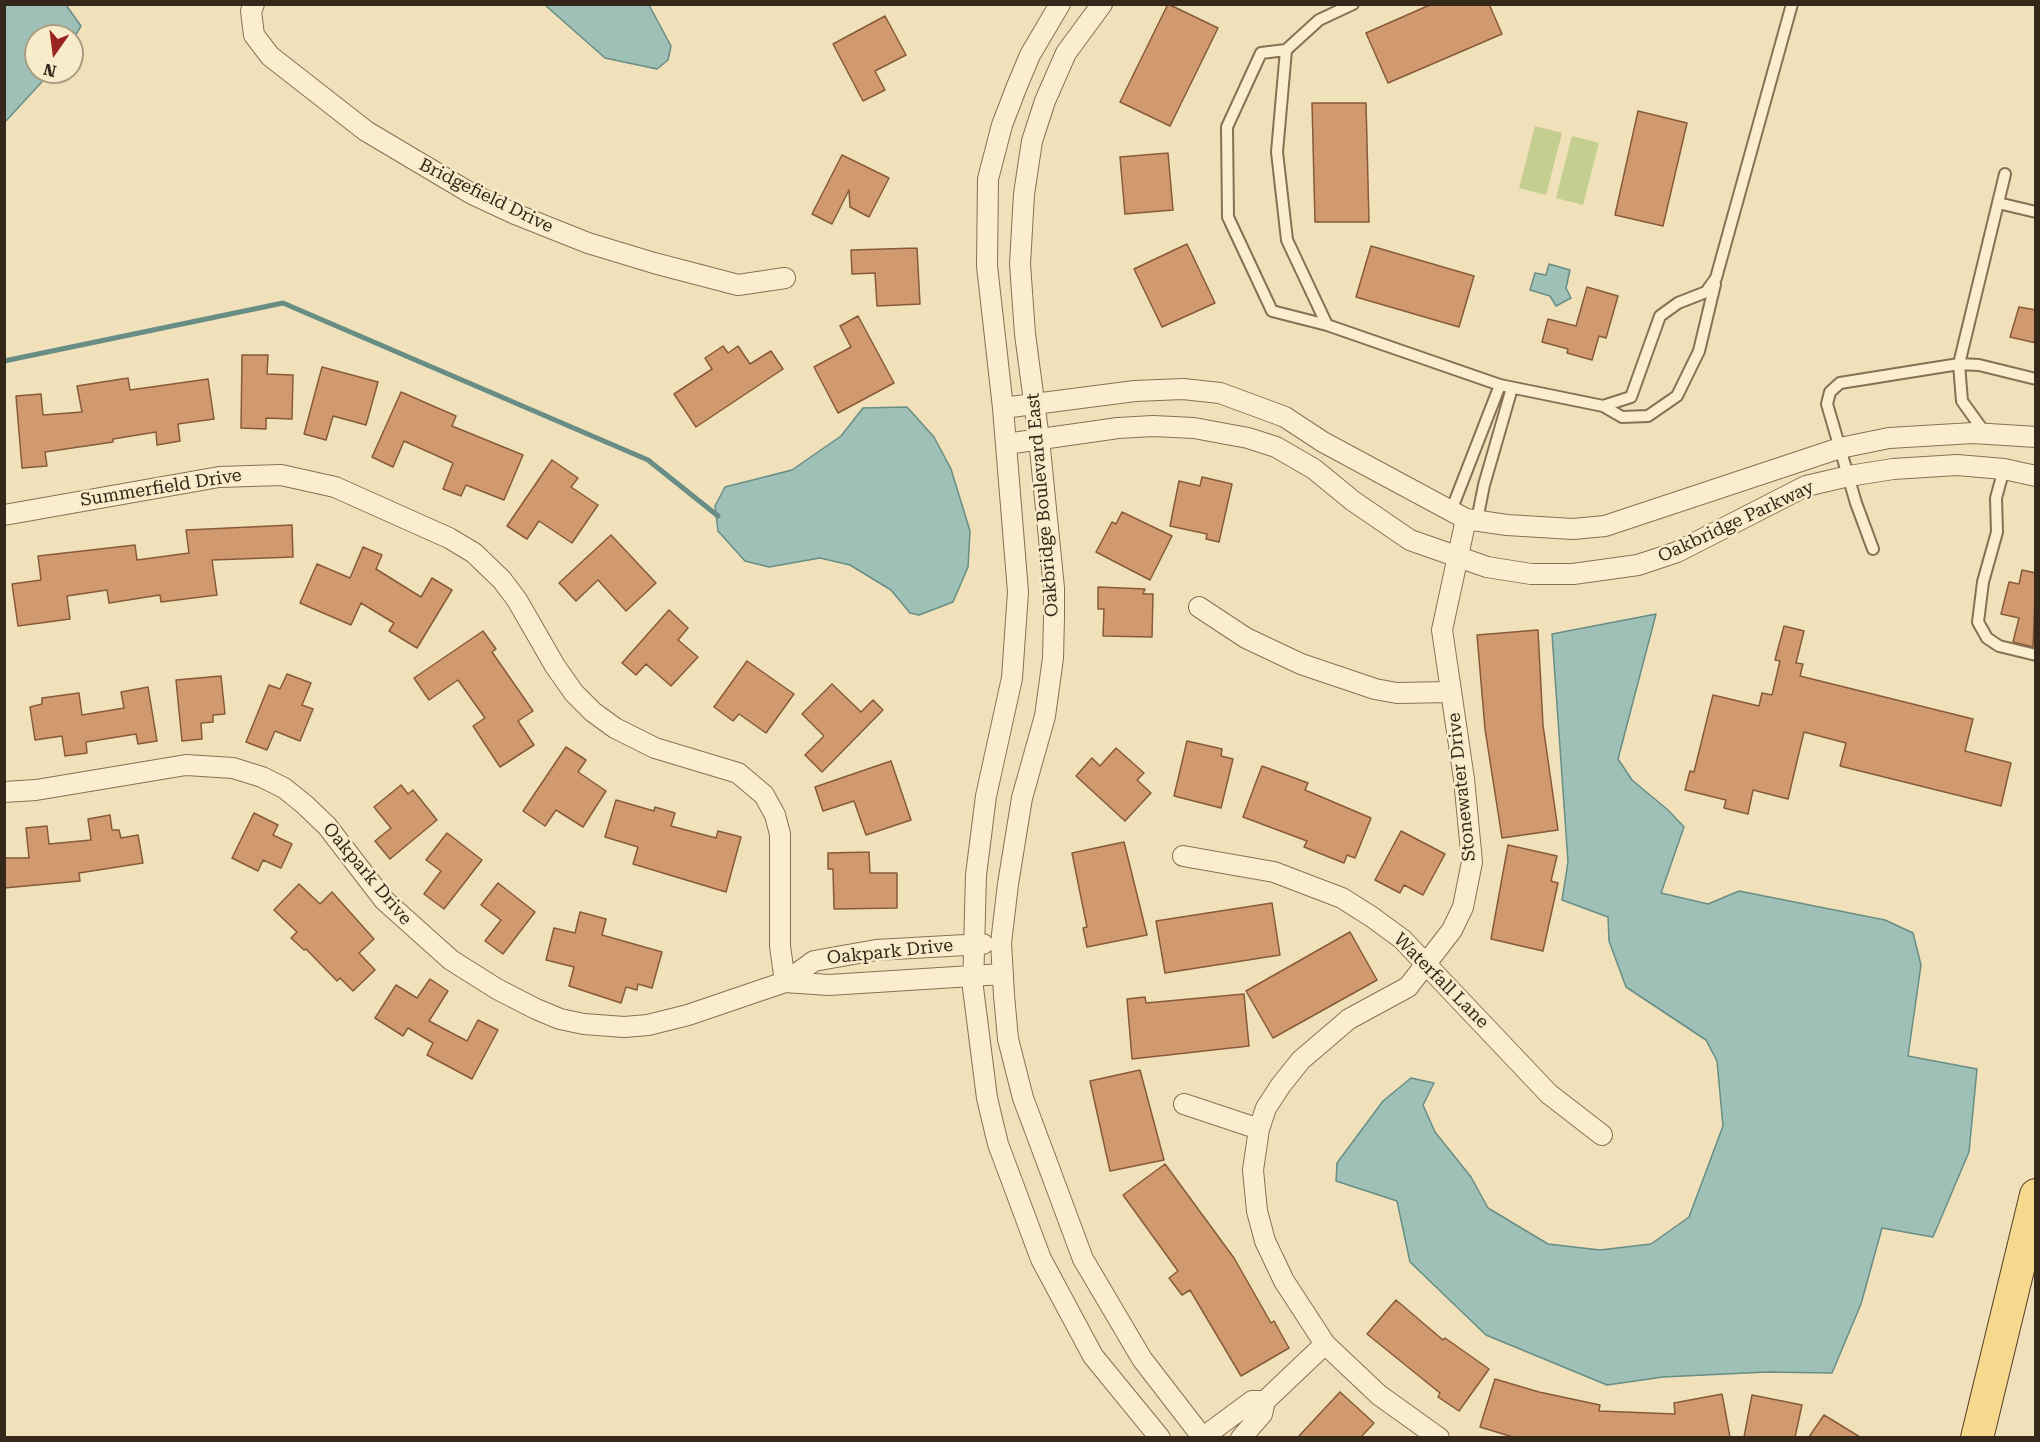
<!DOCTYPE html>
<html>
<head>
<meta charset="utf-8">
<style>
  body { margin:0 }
  #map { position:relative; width:2040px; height:1442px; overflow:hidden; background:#f0e1ba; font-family:"Roboto Serif",serif }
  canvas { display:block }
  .frame { position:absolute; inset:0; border:6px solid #35281a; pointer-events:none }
  .north { position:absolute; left:24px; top:24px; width:60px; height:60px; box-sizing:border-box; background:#f7ebca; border:2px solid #a99d84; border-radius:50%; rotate:194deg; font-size:16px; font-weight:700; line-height:24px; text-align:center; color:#35281a }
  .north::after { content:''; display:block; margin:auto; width:21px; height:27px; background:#992421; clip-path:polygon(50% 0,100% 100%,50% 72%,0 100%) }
</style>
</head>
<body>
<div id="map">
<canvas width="2040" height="1442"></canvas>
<div class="frame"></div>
<div class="north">N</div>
</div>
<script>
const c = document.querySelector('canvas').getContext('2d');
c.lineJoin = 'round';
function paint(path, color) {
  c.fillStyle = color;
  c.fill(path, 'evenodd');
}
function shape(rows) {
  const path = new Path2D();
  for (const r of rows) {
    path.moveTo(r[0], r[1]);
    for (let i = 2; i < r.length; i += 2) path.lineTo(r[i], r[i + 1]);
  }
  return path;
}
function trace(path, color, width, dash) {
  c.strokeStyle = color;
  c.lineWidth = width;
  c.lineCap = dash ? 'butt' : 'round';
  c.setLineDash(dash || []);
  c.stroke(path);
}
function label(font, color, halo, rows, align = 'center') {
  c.font = font + ' "Roboto Serif",serif';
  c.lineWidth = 5;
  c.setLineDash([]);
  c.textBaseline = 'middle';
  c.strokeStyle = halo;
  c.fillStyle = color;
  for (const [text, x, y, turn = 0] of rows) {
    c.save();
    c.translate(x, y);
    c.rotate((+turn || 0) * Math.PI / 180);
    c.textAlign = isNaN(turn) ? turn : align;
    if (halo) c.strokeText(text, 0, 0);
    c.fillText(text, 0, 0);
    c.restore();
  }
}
const green = shape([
  [1535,126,1562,133,1546,195,1519,188],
  [1572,136,1599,143,1583,205,1556,198]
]);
const water = shape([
  [5,4,66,5,81,26,72,41,72,36,36,36,36,72,51,72,5,122,5,4],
  [545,5,649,5,671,46,668,60,657,69,605,58,545,5],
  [1549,264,1570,270,1566,288,1571,298,1556,306,1550,296,1530,290,1535,273,1546,275,1549,264],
  [907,407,934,437,951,469,970,531,968,567,953,602,919,615,910,613,891,590,850,565,820,558,769,567,745,561,718,531,715,506,725,487,792,470,841,436,863,408,907,407],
  [1656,614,1618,759,1632,780,1668,810,1684,827,1661,893,1708,904,1739,891,1885,920,1913,933,1921,965,1908,1056,1977,1069,1969,1152,1933,1237,1882,1228,1861,1304,1832,1373,1767,1372,1663,1377,1607,1385,1486,1335,1410,1262,1397,1201,1336,1181,1337,1163,1383,1101,1411,1078,1434,1083,1423,1105,1435,1132,1471,1177,1488,1208,1548,1244,1600,1250,1651,1244,1689,1217,1723,1126,1717,1061,1706,1040,1626,987,1609,941,1608,917,1562,900,1568,862,1552,634,1656,614]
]);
const stream = shape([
  [4,361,283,303,648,460,718,516]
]);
const building = shape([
  [1168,4,1218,28,1170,126,1120,102,1168,4],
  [1432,4,1489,4,1502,34,1388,83,1366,33,1432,4],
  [885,16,906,55,875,71,885,90,863,101,833,44,885,16],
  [1312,103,1366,103,1369,222,1315,222,1312,103],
  [1638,111,1687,123,1663,226,1615,215,1638,111],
  [1168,153,1173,210,1125,214,1120,157,1168,153],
  [842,155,889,178,869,217,850,207,849,190,832,224,812,214,842,155],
  [1187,244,1215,303,1162,327,1134,269,1187,244],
  [1371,246,1474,276,1459,327,1356,297,1371,246],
  [917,248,920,304,877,306,875,273,852,274,851,250,917,248],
  [1587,287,1618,296,1606,338,1599,336,1592,360,1567,353,1568,349,1542,342,1548,319,1576,326,1587,287],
  [2019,307,2036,310,2036,343,2010,337,2019,307],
  [858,316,894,383,838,413,814,367,851,347,840,326,858,316],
  [723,346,728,353,738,346,750,364,771,351,783,369,696,427,674,394,712,369,705,358,723,346],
  [242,355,268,355,267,374,293,375,292,419,266,418,266,429,241,428,242,355],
  [322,367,378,382,366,425,333,416,326,440,304,434,322,367],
  [128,378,130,390,208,379,214,419,178,424,180,441,157,445,156,432,113,439,113,442,45,452,47,466,22,468,16,396,41,394,43,415,82,412,77,386,128,378],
  [401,392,456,416,452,426,523,455,504,500,466,485,461,496,443,489,453,463,404,441,393,467,372,457,401,392],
  [552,460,578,478,571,487,598,505,572,543,539,521,527,539,507,526,552,460],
  [1202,477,1232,484,1219,542,1206,539,1207,534,1170,526,1179,481,1200,486,1202,477],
  [1122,512,1172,536,1150,580,1096,552,1112,522,1116,524,1122,512],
  [292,525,293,557,212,560,217,595,161,602,160,595,109,603,107,590,67,596,70,619,18,626,12,584,41,580,38,556,135,545,137,560,189,553,186,530,292,525],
  [611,535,656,583,626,611,598,580,576,601,559,583,611,535],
  [363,547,382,555,376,569,421,597,432,578,452,590,417,648,389,631,394,623,361,603,351,625,300,603,317,564,350,578,363,547],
  [2022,570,2036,573,2033,647,2013,642,2019,618,2001,614,2009,582,2019,584,2022,570],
  [1098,587,1145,589,1143,594,1153,594,1152,637,1103,636,1104,609,1098,609,1098,587],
  [669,610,688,628,678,640,698,657,671,686,646,664,636,675,622,663,669,610],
  [1784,626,1804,631,1796,663,1803,664,1800,676,1973,719,1965,751,2011,763,2001,806,1840,766,1846,743,1804,732,1788,799,1753,790,1748,814,1724,808,1726,800,1685,790,1690,771,1694,772,1713,695,1759,706,1762,693,1772,695,1780,661,1775,660,1784,626],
  [1538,630,1543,725,1558,830,1502,838,1485,729,1477,635,1538,630],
  [483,631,496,649,492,652,533,711,518,721,534,745,500,767,473,726,485,718,458,680,429,700,414,678,483,631],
  [747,661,794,694,766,733,739,714,733,721,714,707,747,661],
  [287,674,311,683,302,705,313,709,300,741,275,731,267,750,246,742,269,685,280,689,287,674],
  [221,676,225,714,213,715,213,722,201,723,202,739,182,741,176,680,221,676],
  [832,684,861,712,873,700,883,710,822,772,805,755,824,736,802,714,832,684],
  [148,687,157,741,138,744,136,734,86,742,87,753,65,756,62,736,35,740,30,707,42,704,42,698,79,693,82,715,124,708,121,692,148,687],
  [1187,741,1222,749,1221,756,1233,759,1221,808,1174,796,1187,741],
  [566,747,586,760,578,772,606,791,583,827,556,810,545,826,523,811,566,747],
  [1116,748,1144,773,1137,780,1151,793,1125,821,1076,776,1092,758,1100,766,1116,748],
  [891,761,911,820,866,835,854,801,823,811,815,787,891,761],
  [1262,766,1308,783,1305,790,1371,818,1355,858,1347,855,1344,863,1304,847,1307,841,1243,817,1262,766],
  [401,785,408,794,413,790,437,820,390,859,375,841,391,828,374,807,401,785],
  [616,800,654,811,655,807,675,813,671,826,716,838,718,831,741,837,726,892,633,864,638,847,605,837,616,800],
  [254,813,278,825,273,835,292,844,281,868,263,860,258,871,232,858,254,813],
  [110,815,112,830,119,830,121,838,138,835,143,863,79,873,80,881,4,888,4,858,29,858,26,828,47,826,49,844,91,840,88,819,110,815],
  [1401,831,1445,854,1423,895,1404,885,1400,893,1375,880,1401,831],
  [447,833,482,860,444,909,424,894,441,871,426,860,447,833],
  [1124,842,1147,935,1087,947,1083,928,1087,927,1072,853,1124,842],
  [1508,845,1557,856,1551,881,1558,883,1543,951,1491,939,1508,845],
  [869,852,870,873,897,873,897,908,834,909,833,869,828,869,828,853,869,852],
  [498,883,535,912,503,954,485,941,501,920,481,905,498,883],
  [299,884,320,904,332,892,374,939,359,953,375,970,353,991,340,978,337,981,306,949,304,950,291,938,297,932,274,910,299,884],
  [1272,903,1280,955,1165,973,1156,921,1272,903],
  [580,912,606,919,602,935,662,952,652,988,638,984,637,990,626,987,621,1003,569,986,574,967,546,960,554,928,575,933,580,912],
  [1350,932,1377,980,1273,1038,1246,991,1350,932],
  [430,979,448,991,429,1021,467,1041,478,1020,498,1030,472,1079,427,1055,433,1043,408,1028,403,1036,375,1018,396,985,417,998,430,979],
  [1244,994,1249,1046,1132,1059,1127,999,1145,997,1146,1003,1244,994],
  [1140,1070,1164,1160,1110,1171,1090,1081,1140,1070],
  [1165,1164,1234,1258,1271,1323,1274,1321,1289,1348,1241,1376,1190,1290,1182,1295,1169,1278,1178,1271,1123,1195,1165,1164],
  [1396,1300,1443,1340,1445,1338,1489,1369,1459,1411,1438,1397,1440,1393,1367,1334,1396,1300],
  [1495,1379,1539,1392,1600,1405,1599,1411,1675,1414,1674,1403,1722,1394,1730,1437,1513,1437,1480,1427,1495,1379],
  [1340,1392,1374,1423,1361,1437,1298,1437,1340,1392],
  [1752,1395,1802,1405,1795,1437,1744,1437,1752,1395],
  [1824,1415,1860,1437,1809,1437,1824,1415]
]);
const lane = shape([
  [1353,4,1319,20,1286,50,1261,53,1227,127,1228,217,1272,311,1327,325,1500,385,1603,406,1631,397,1660,316,1678,303,1706,292,1716,278,1792,4],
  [1286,50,1277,152,1287,240,1327,325],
  [1998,203,2036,212],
  [1603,406,1622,417,1648,416,1677,396,1699,351,1715,284],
  [1985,433,1962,401,1959,364,2005,174],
  [2004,469,1996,498,1997,532,1983,582,1978,622,1987,638,1999,646,2036,655],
  [1451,511,1500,385],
  [1477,520,1484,485,1512,388],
  [1873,549,1856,503,1827,404,1830,392,1840,383,1959,364,1979,365,2036,379]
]);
const street = shape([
  [254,4,251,11,254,35,270,56,366,131,472,194,515,214,588,243,654,263,738,285,785,278],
  [1060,4,1030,55,1017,86,1002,125,988,179,987,266,1003,408,1018,592,1012,678,986,796,976,875,973,988,987,1098,998,1144,1041,1259,1093,1356,1160,1438],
  [1102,4,1066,53,1045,101,1032,141,1024,194,1020,264,1025,334,1039,439,1054,588,1054,617,1053,658,1045,716,1022,798,1008,884,1001,943,1004,995,1008,1039,1023,1098,1083,1259,1142,1359,1203,1438],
  [1003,408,1135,391,1183,389,1220,393,1285,417,1323,442,1466,519,1507,525,1573,529,1605,526,1840,448,1889,438,1973,433,2036,437],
  [1006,444,1118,428,1153,426,1194,428,1248,438,1276,447,1314,469,1353,501,1410,540,1487,567,1531,574,1573,574,1638,565,1677,552,1806,486,1849,476,1893,469,1957,465,2004,469,2036,476],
  [4,515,219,477,281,475,335,487,449,538,474,553,502,580,517,600,555,666,574,693,593,712,615,728,655,748,738,773,764,795,775,815,780,834,780,946,785,982],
  [1199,607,1246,638,1301,664,1375,689,1397,693,1451,692],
  [4,792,36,790,186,765,233,768,262,777,284,788,304,804,327,826,384,900,451,960,497,989,536,1009,560,1019,584,1024,624,1027,648,1025,688,1015,785,982,814,961,876,950,983,944],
  [1183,856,1274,872,1342,898,1372,917,1402,939,1549,1094,1602,1135],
  [785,982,829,985,1003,974],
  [1184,1104,1259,1129],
  [1202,1438,1252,1401,1265,1401],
  [1241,1438,1262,1414,1265,1401,1325,1344],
  [1439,1438,1379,1395,1325,1344,1284,1281,1265,1241,1257,1211,1253,1170,1259,1129,1266,1108,1281,1085,1301,1060,1349,1019,1408,987,1452,930,1463,907,1472,862,1464,779,1442,630,1466,519]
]);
const primary = shape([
  [1977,1438,2036,1195]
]);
const streetNames = [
  ["Bridgefield Drive",486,196,26],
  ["Summerfield Drive",161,488,-9],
  ["Oakbridge Boulevard East",1043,505,-95],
  ["Oakbridge Parkway",1736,522,-25],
  ["Stonewater Drive",1462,787,-96],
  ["Oakpark Drive",367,874,50],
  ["Oakpark Drive",890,952,-6],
  ["Waterfall Lane",1441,981,45]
];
paint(green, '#c4ce8e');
paint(water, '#9fc0b7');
trace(water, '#678d85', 1.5);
trace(stream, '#678d85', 5);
paint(building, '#d09a6e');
trace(building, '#875a39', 1.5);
trace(lane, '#877154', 14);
trace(street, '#877154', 22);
trace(primary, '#543e29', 34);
trace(lane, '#fbeece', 10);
trace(street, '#fbeece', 20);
trace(primary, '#f7d98e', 32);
label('18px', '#35281a', '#f7ebca', streetNames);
</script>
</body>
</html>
